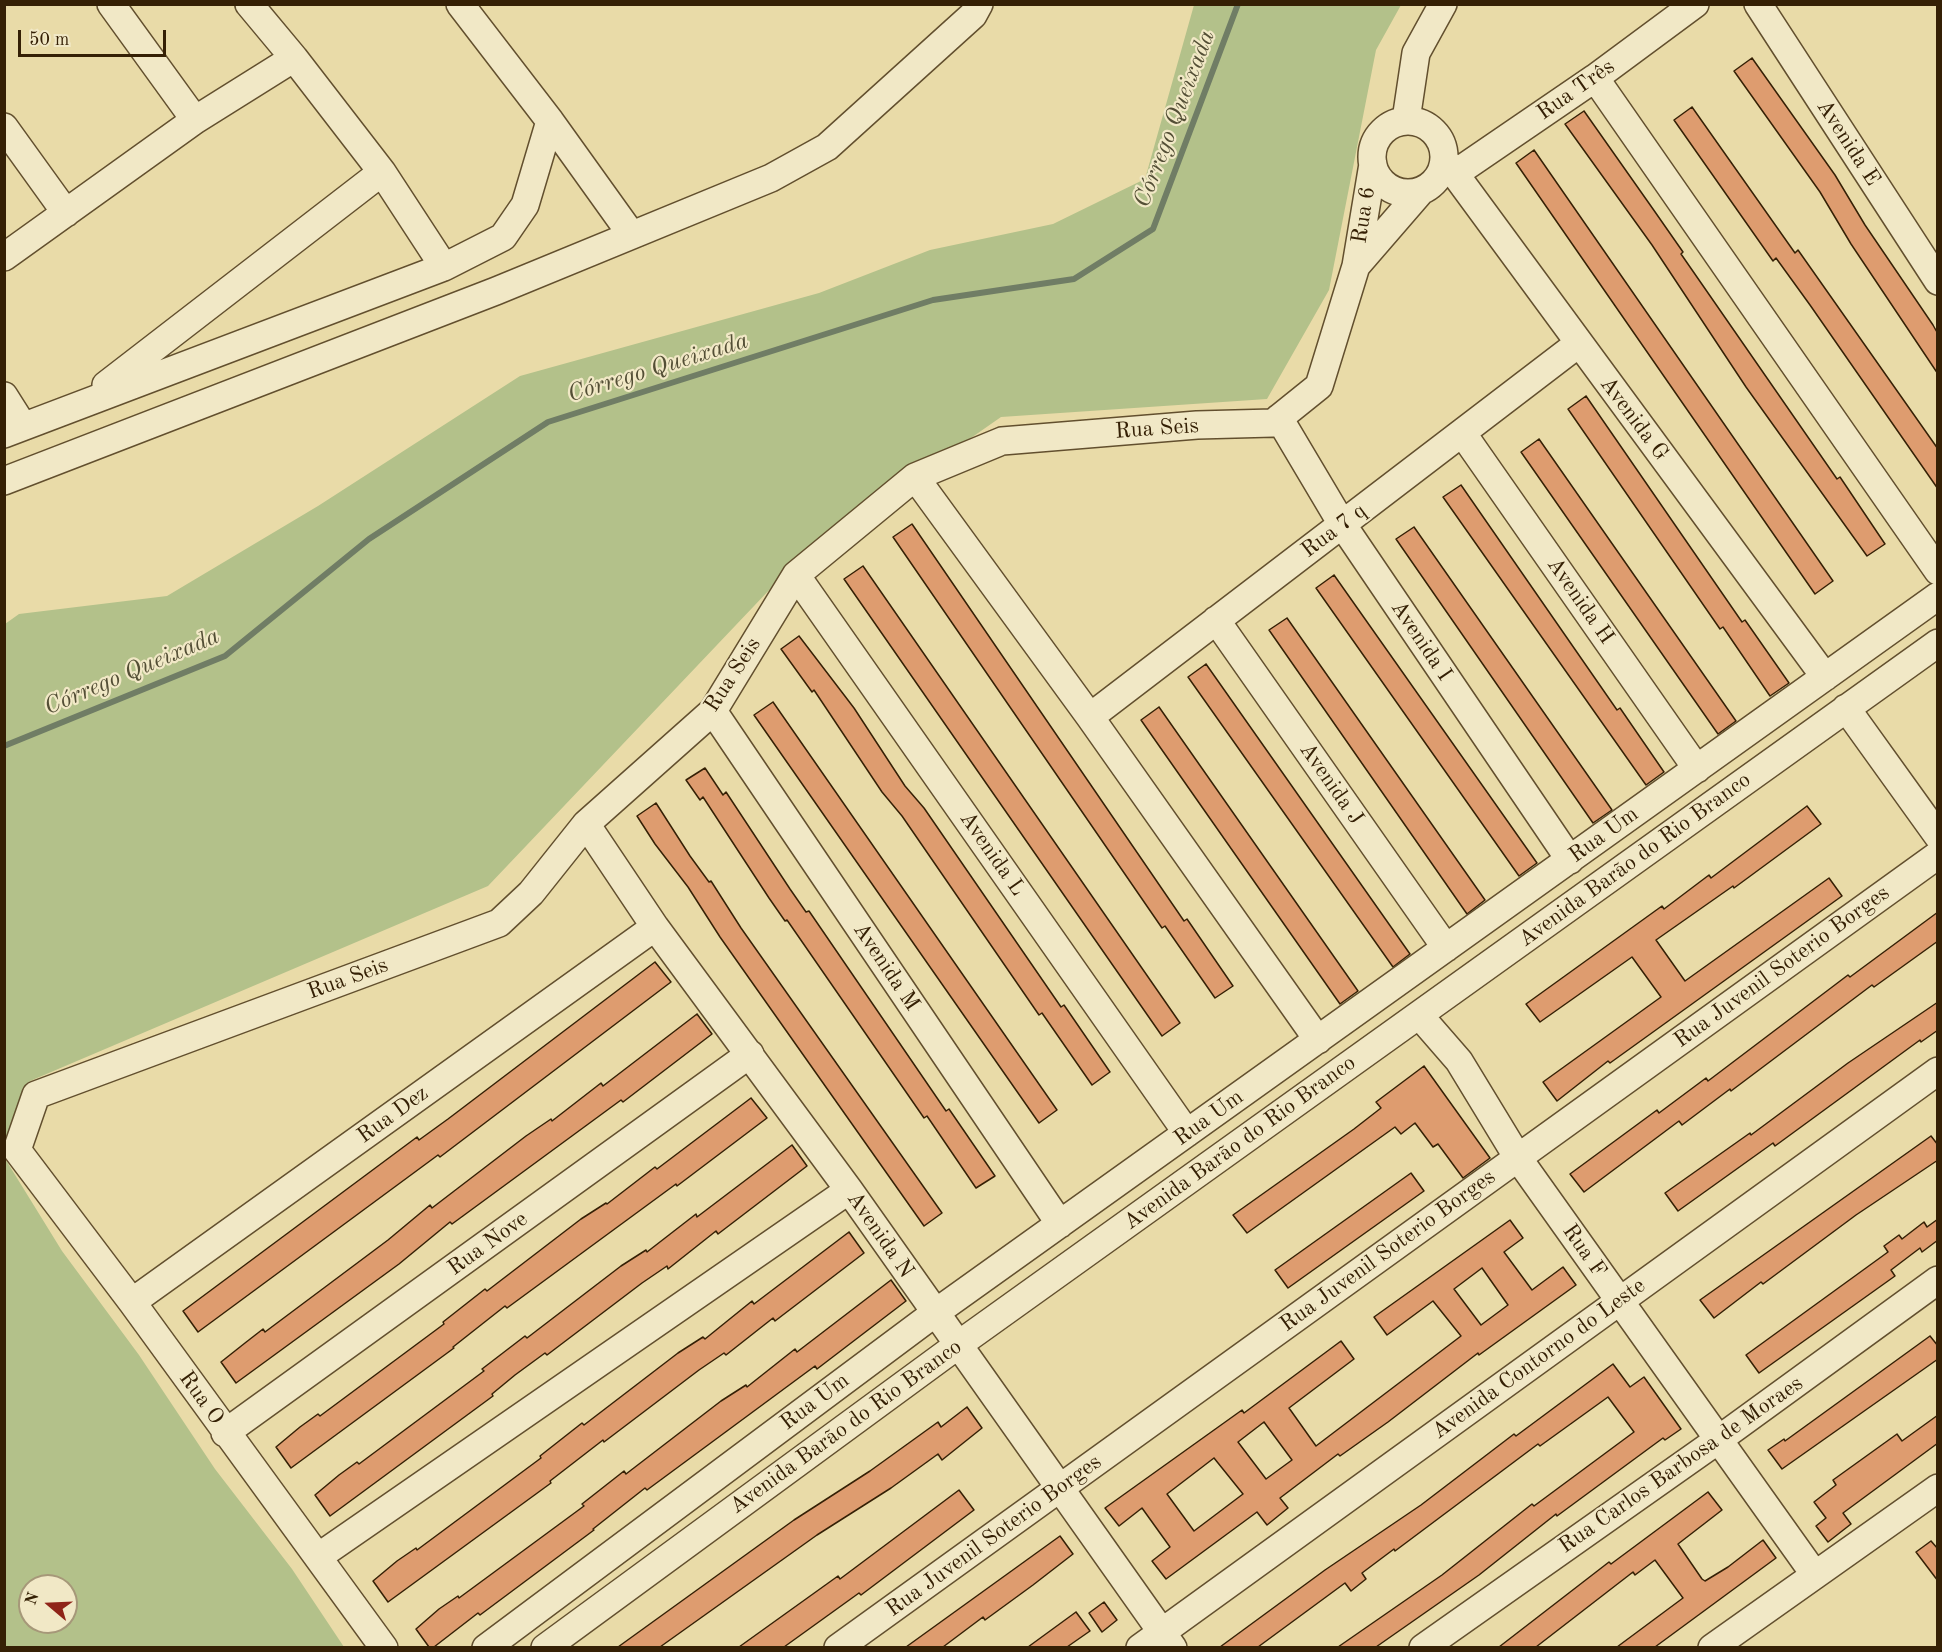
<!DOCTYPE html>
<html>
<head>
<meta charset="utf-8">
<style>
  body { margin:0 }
  #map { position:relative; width:1942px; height:1652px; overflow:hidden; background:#e9dba8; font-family:"Old Standard TT",serif }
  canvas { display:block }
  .frame { position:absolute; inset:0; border:6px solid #352005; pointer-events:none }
  .north { position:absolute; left:18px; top:1574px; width:60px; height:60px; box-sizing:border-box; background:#f1e8c6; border:2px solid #a69879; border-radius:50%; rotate:289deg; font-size:16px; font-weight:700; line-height:24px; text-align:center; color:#352005 }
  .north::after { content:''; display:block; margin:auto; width:21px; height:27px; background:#8f2418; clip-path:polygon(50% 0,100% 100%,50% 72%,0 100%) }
  .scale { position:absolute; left:18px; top:30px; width:148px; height:27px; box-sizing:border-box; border:3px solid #352005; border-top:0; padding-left:8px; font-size:18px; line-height:21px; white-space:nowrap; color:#352005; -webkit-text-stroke:4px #f1e8c6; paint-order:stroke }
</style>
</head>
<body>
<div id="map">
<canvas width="1942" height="1652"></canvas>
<div class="frame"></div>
<div class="north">N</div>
<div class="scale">50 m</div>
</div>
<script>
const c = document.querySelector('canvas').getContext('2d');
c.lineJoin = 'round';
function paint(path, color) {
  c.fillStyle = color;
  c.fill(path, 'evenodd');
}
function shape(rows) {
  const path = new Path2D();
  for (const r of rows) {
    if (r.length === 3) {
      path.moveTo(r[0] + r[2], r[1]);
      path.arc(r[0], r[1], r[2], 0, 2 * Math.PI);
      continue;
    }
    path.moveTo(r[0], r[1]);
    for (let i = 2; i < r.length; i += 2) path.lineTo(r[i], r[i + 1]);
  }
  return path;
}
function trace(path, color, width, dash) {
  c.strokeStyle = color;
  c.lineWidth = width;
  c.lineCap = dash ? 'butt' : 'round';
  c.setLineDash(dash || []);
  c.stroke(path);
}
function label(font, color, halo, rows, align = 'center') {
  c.font = font + ' "Old Standard TT",serif';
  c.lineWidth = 4.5;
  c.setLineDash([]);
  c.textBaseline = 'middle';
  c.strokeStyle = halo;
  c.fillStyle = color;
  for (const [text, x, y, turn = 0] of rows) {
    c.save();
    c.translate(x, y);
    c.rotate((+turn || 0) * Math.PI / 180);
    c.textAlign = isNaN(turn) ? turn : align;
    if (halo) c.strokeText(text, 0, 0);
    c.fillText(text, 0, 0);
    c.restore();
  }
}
const green = shape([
  [1194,5,1401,5,1376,50,1329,290,1267,399,1001,417,915,477,773,586,488,886,30,1081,5,1147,5,624,19,614,167,596,318,506,520,376,819,293,930,250,1053,224,1145,179],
  [4,1157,62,1251,139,1355,215,1469,292,1569,344,1647,5,1647],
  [30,1586,66,1586,66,1622,30,1622]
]);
const stream = shape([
  [4,746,225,656,369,539,548,422,933,300,1074,279,1153,229,1238,4]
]);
const building = shape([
  [1752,58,1835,175,1865,225,1933,325,1938,334,1938,374,1851,244,1820,192,1734,71,1752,58],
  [1692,107,1795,253,1798,250,1938,449,1938,489,1810,305,1776,258,1773,261,1674,120,1692,107],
  [1584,111,1653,209,1683,252,1681,254,1837,479,1840,477,1885,544,1867,556,1746,387,1652,245,1565,124,1584,111],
  [1534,150,1833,581,1815,594,1516,163,1534,150],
  [1586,396,1742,622,1745,620,1789,683,1770,696,1723,627,1720,629,1568,409,1586,396],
  [1539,439,1736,721,1718,734,1521,452,1539,439],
  [1461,485,1617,710,1620,708,1664,772,1646,785,1443,497,1461,485],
  [912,524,1184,921,1187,919,1233,986,1215,998,1165,926,1162,928,893,537,912,524],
  [1414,527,1612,810,1593,823,1396,539,1414,527],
  [863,566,1180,1023,1162,1036,844,579,863,566],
  [1334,575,1537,863,1519,876,1316,588,1334,575],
  [1287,618,1485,900,1467,914,1269,630,1287,618],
  [799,636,854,708,905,786,924,808,1061,1007,1064,1005,1110,1072,1092,1085,1042,1013,1039,1015,902,816,882,792,814,690,812,692,781,649,799,636],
  [1206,664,1410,954,1393,967,1188,677,1206,664],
  [773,702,1057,1110,1039,1123,754,715,773,702],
  [1159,707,1358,991,1340,1004,1141,720,1159,707],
  [705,768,723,795,726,792,790,889,806,912,809,911,946,1111,949,1109,995,1176,976,1188,927,1116,924,1118,787,920,785,921,769,898,703,797,700,800,686,780,705,768],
  [656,803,690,856,709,882,711,881,741,928,942,1213,924,1226,720,937,688,887,655,844,637,816,656,803],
  [1807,806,1821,824,1734,888,1733,886,1656,940,1685,981,1829,878,1842,896,1610,1063,1608,1061,1557,1101,1543,1082,1661,997,1632,957,1540,1022,1526,1004,1662,906,1664,909,1709,875,1711,878,1807,806],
  [1938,912,1938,941,1874,987,1872,985,1731,1091,1730,1089,1682,1125,1679,1121,1584,1192,1570,1174,1657,1110,1659,1113,1706,1078,1708,1081,1848,975,1850,977,1938,912],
  [655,962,671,982,440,1157,438,1155,198,1332,183,1311,417,1137,419,1140,448,1119,655,962],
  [1938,1002,1938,1030,1921,1042,1920,1040,1775,1146,1773,1143,1678,1211,1665,1193,1750,1133,1751,1135,1848,1063,1938,1002],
  [697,1014,712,1034,623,1102,621,1100,452,1224,450,1222,399,1264,236,1383,221,1362,245,1343,263,1329,265,1332,388,1240,430,1205,432,1208,526,1136,551,1119,552,1121,601,1083,603,1086,697,1014],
  [1424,1066,1490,1158,1463,1178,1438,1144,1433,1147,1415,1123,1401,1134,1395,1127,1247,1233,1233,1215,1354,1129,1381,1108,1376,1102,1424,1066],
  [751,1098,767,1118,677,1186,676,1184,507,1308,505,1306,453,1347,454,1348,291,1468,276,1447,300,1427,318,1414,320,1416,444,1324,443,1322,485,1289,487,1291,581,1219,606,1203,607,1204,655,1167,657,1169,751,1098],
  [1931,1136,1938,1145,1938,1160,1856,1215,1763,1284,1761,1282,1714,1318,1700,1300,1931,1136],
  [792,1145,807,1166,718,1234,716,1231,668,1269,667,1266,642,1283,547,1355,545,1353,515,1375,492,1394,493,1396,330,1516,315,1495,339,1475,357,1462,359,1464,484,1371,482,1369,525,1336,527,1338,621,1266,646,1250,647,1252,696,1214,697,1217,792,1145],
  [1411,1173,1424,1191,1288,1288,1275,1270,1411,1173],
  [1938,1219,1938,1240,1922,1252,1920,1248,1891,1270,1895,1276,1759,1373,1746,1355,1888,1252,1884,1246,1899,1235,1902,1239,1924,1222,1927,1227,1938,1219],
  [1510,1220,1523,1238,1504,1252,1532,1290,1563,1267,1576,1285,1479,1355,1478,1353,1388,1422,1340,1456,1338,1454,1280,1498,1288,1508,1267,1525,1257,1512,1166,1579,1152,1561,1170,1547,1142,1508,1119,1526,1105,1508,1242,1410,1244,1413,1341,1341,1354,1359,1289,1408,1316,1446,1461,1336,1433,1301,1387,1335,1374,1317,1510,1220],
  [1482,1268,1508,1305,1481,1325,1454,1289,1482,1268],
  [1264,1422,1292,1460,1266,1479,1238,1442,1264,1422],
  [1214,1458,1243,1494,1194,1531,1167,1494,1214,1458],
  [849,1232,864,1253,775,1321,773,1318,726,1355,724,1353,699,1370,604,1442,603,1440,550,1481,551,1483,388,1602,373,1581,397,1561,416,1548,417,1550,541,1458,540,1456,582,1423,584,1425,678,1353,703,1337,705,1339,752,1301,754,1304,849,1232],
  [891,1280,906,1301,817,1369,815,1366,647,1490,645,1488,593,1529,594,1530,480,1615,478,1613,434,1647,429,1647,416,1629,439,1609,458,1596,459,1598,584,1506,582,1504,624,1471,626,1474,721,1401,746,1385,747,1387,795,1349,797,1352,891,1280],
  [1930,1336,1938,1346,1938,1359,1782,1469,1768,1450,1784,1439,1785,1441,1930,1336],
  [1613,1364,1630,1387,1644,1377,1681,1429,1665,1440,1663,1438,1557,1516,1556,1514,1479,1575,1376,1647,1338,1647,1442,1575,1532,1504,1534,1506,1634,1432,1608,1397,1540,1446,1538,1444,1395,1551,1394,1549,1362,1573,1366,1579,1351,1591,1345,1583,1258,1647,1220,1647,1325,1570,1421,1505,1514,1434,1516,1436,1613,1364],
  [967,1407,982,1428,942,1460,938,1454,891,1488,817,1535,660,1647,618,1647,794,1520,870,1471,938,1422,941,1427,967,1407],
  [1938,1415,1938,1443,1843,1513,1851,1524,1828,1542,1816,1526,1826,1518,1814,1502,1836,1485,1833,1480,1897,1434,1902,1441,1938,1415],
  [959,1490,974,1510,861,1595,859,1593,784,1647,739,1647,838,1576,840,1579,959,1490],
  [1708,1492,1722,1510,1678,1544,1702,1579,1705,1581,1728,1567,1763,1540,1776,1558,1655,1647,1617,1647,1683,1598,1655,1560,1635,1575,1633,1572,1536,1647,1499,1647,1609,1562,1611,1564,1708,1492],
  [1060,1536,1073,1554,1033,1585,985,1620,983,1617,943,1647,906,1647,1060,1536],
  [1931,1541,1938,1549,1938,1581,1916,1552,1931,1541],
  [1104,1602,1117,1620,1102,1632,1089,1613,1104,1602],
  [1076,1612,1090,1631,1067,1647,1028,1647,1076,1612]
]);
const minor = shape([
  [111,4,195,120],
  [249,4,294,58,382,172,444,267],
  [460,4,550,121,631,234],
  [1758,4,1938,281],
  [1595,78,1938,571],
  [1406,120,1416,53,1443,4],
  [1408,157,36],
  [4,127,66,213],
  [1444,159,1825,677],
  [1456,173,1595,78,1695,4],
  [4,257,195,120,294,58],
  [1357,265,1421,191],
  [106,385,382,172],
  [4,396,23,426],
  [1279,418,1342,524,1570,860],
  [4,434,444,267,503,237,525,205,550,121],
  [1463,434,1697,769],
  [915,477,1090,717,1318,1040],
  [4,481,496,291,771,178,827,147,973,15,979,4],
  [796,575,1187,1133],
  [1216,620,1446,948],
  [1846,708,1938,836],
  [713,711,1060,1224],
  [1090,717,1578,344],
  [586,824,655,927,849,1190,1173,1648],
  [1419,1015,1459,1061,1518,1158,1815,1575],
  [132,1302,655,927],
  [225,1433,750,1054],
  [318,1557,849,1190],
  [384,1648,132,1302,17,1150,36,1095,499,923,531,893,586,824,713,711,796,575,915,477,1002,441,1197,425,1273,423,1319,386,1356,266,1373,164],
  [486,1648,935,1313,1938,596],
  [545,1648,958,1345,1938,643],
  [838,1648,1938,855],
  [1140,1648,1938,1071],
  [1423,1648,1718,1440,1938,1280],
  [1712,1648,1938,1488]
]);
const streetNames = [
  ["Rua Três",1576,90,-35],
  ["Avenida E",1848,143,57],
  ["Rua 6",1364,215,-81],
  ["Avenida G",1634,419,53],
  ["Rua Seis",1157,429,-4],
  ["Rua 7 q",1334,531,-37],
  ["Avenida H",1580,601,55],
  ["Avenida I",1421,641,56],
  ["Rua Seis",733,675,-57],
  ["Avenida J",1331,784,55],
  ["Rua Um",1604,835,-36],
  ["Avenida L",992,854,55],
  ["Avenida Barão do Rio Branco",1635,860,-36],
  ["Avenida M",886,967,56],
  ["Rua Juvenil Soterio Borges",1782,967,-36],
  ["Rua Seis",348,979,-20],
  ["Rua Dez",393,1115,-36],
  ["Rua Um",1209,1118,-36],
  ["Avenida Barão do Rio Branco",1240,1143,-36],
  ["Avenida N",880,1235,55],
  ["Rua Nove",488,1244,-36],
  ["Rua Juvenil Soterio Borges",1388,1251,-36],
  ["Rua F",1584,1251,55],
  ["Avenida Contorno do Leste",1539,1359,-36],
  ["Rua O",201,1398,54],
  ["Rua Um",815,1402,-37],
  ["Avenida Barão do Rio Branco",846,1427,-36],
  ["Rua Carlos Barbosa de Moraes",1681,1465,-35],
  ["Rua Juvenil Soterio Borges",994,1536,-36]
];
const waterNames = [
  ["Córrego Queixada",1175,119,-69],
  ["Córrego Queixada",658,368,-17],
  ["Córrego Queixada",132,672,-23]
];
paint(green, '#b3c18a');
trace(stream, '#707d65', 6);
paint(building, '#de9c6f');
trace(building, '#352005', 1.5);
trace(minor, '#624f2e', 30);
trace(minor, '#f1e8c6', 27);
label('22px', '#352005', '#f1e8c6', streetNames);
label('italic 24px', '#534e35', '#f1e8c6', waterNames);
</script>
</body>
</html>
